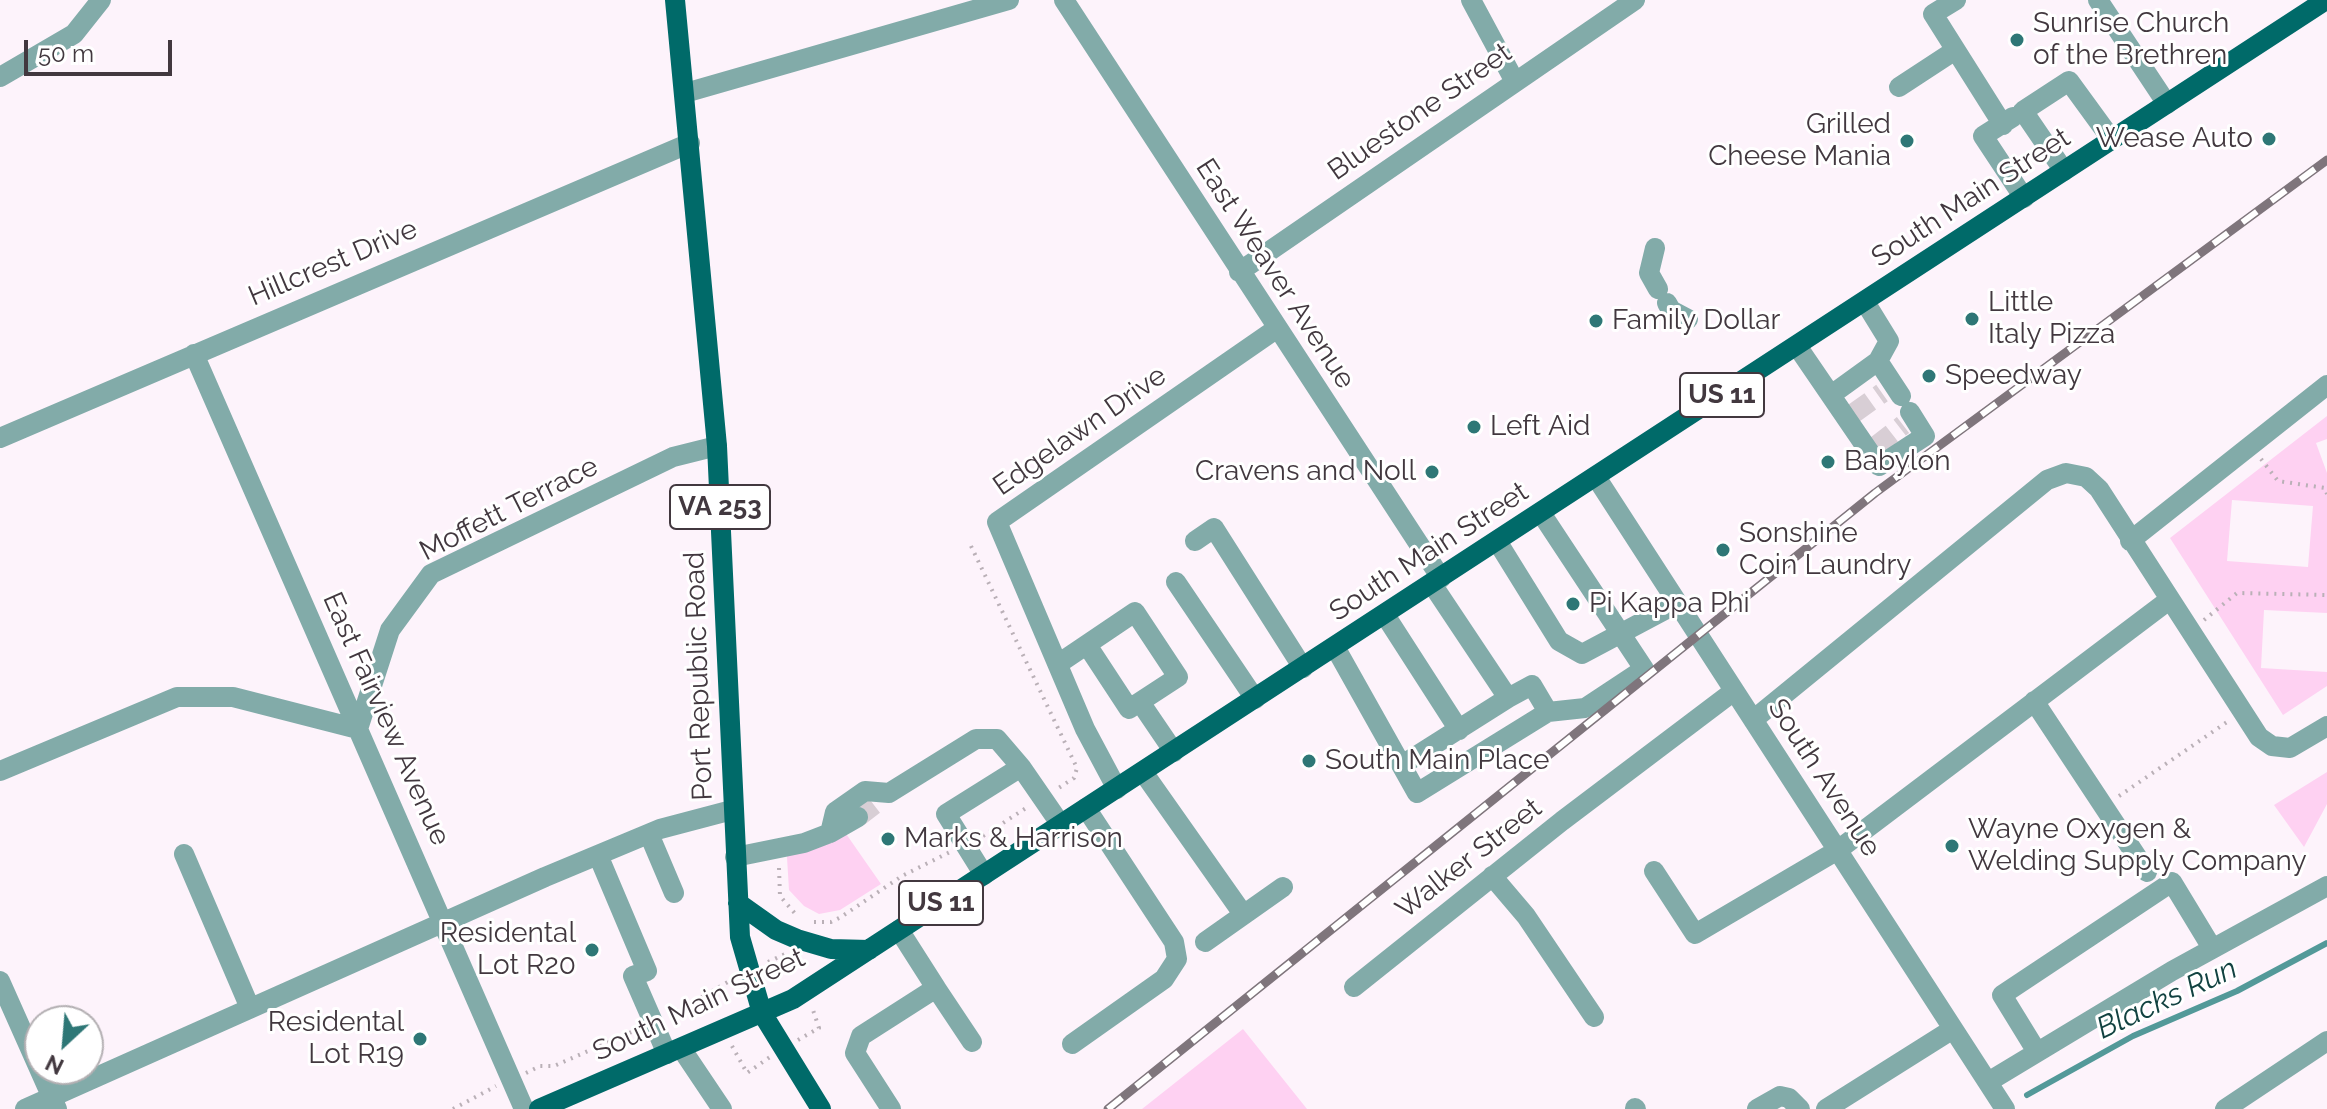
<!DOCTYPE html>
<html>
<head>
<meta charset="utf-8">
<style>
  body { margin:0 }
  #map { position:relative; width:2327px; height:1109px; overflow:hidden; background:#fdf3fb; font-family:Raleway,sans-serif }
  canvas { display:block }
  .north { position:absolute; left:24px; top:1005px; width:80px; height:80px; box-sizing:border-box; background:#fff; border:2px solid #b3afb2; border-radius:50%; rotate:206deg; font-size:22px; font-weight:700; line-height:32px; text-align:center; color:#42383f }
  .north::after { content:''; display:block; margin:auto; width:28px; height:36px; background:#2e7776; clip-path:polygon(50% 0,100% 100%,50% 72%,0 100%) }
  .scale { position:absolute; left:24px; top:40px; width:148px; height:36px; box-sizing:border-box; border:4px solid #42383f; border-top:0; padding-left:10px; font-size:24px; line-height:28px; white-space:nowrap; color:#42383f; -webkit-text-stroke:6px #fff; paint-order:stroke }
</style>
</head>
<body>
<div id="map">
<canvas width="2327" height="1109"></canvas>
<div class="north">N</div>
<div class="scale">50 m</div>
</div>
<script>
const c = document.querySelector('canvas').getContext('2d');
c.lineJoin = 'round';
function paint(path, color) {
  c.fillStyle = color;
  c.fill(path, 'evenodd');
}
function shape(rows) {
  const path = new Path2D();
  for (const r of rows) {
    path.moveTo(r[0], r[1]);
    for (let i = 2; i < r.length; i += 2) path.lineTo(r[i], r[i + 1]);
  }
  return path;
}
function trace(path, color, width, dash) {
  c.strokeStyle = color;
  c.lineWidth = width;
  c.lineCap = dash ? 'butt' : 'round';
  c.setLineDash(dash || []);
  c.stroke(path);
}
function label(font, color, halo, rows, align = 'center') {
  c.font = font + ' Raleway,sans-serif';
  c.lineWidth = 6;
  c.setLineDash([]);
  c.textBaseline = 'middle';
  c.strokeStyle = halo;
  c.fillStyle = color;
  for (const [text, x, y, turn = 0] of rows) {
    c.save();
    c.translate(x, y);
    c.rotate((+turn || 0) * Math.PI / 180);
    c.textAlign = isNaN(turn) ? turn : align;
    if (halo) c.strokeText(text, 0, 0);
    c.fillText(text, 0, 0);
    c.restore();
  }
}
const green = shape([
  [2327,416,2327,439,2316,443,2327,473,2327,613,2264,610,2261,668,2327,672,2327,686,2283,715,2170,538],
  [2232,500,2313,506,2308,567,2227,561],
  [2327,772,2327,804,2304,847,2274,805],
  [842,828,881,884,840,910,819,914,804,906,789,890,786,841],
  [1243,1029,1307,1109,1142,1109]
]);
const stream = shape([
  [2027,1095,2133,1036,2237,991,2327,943]
]);
const minorTunnel = shape([
  [1854,413,1882,393],
  [1876,446,1903,425],
  [858,817,875,804]
]);
const path = shape([
  [2261,459,2278,481,2325,488,2327,494],
  [971,546,1077,768,1074,778,1057,789],
  [2204,620,2237,593,2327,595],
  [2119,796,2227,722],
  [983,836,1026,808],
  [779,868,780,896,798,917],
  [814,922,831,922,841,917,902,876,950,852],
  [768,962,785,954],
  [700,996,712,1014],
  [670,1015,735,978],
  [798,1040,819,1028,812,1007],
  [732,1046,747,1073,770,1057],
  [526,1073,540,1066,554,1066,636,1030],
  [453,1109,496,1086]
]);
const minor = shape([
  [1064,0,1441,578],
  [1471,0,1514,80],
  [1956,0,1933,14,2003,125],
  [2098,0,2167,104],
  [0,77,74,34,101,0],
  [1899,87,1954,51],
  [685,93,1009,0],
  [2013,117,1983,136,2024,198],
  [2064,171,2023,111,2069,81,2112,140],
  [1655,248,1649,273,1658,289],
  [1239,272,1635,0],
  [1865,302,1889,341,1878,361,1901,396],
  [1667,303,1671,310,1688,319],
  [1797,346,1879,466,1925,436,1910,412],
  [194,354,524,1109],
  [1831,395,1878,361],
  [0,438,690,143],
  [1596,477,2005,1109],
  [1541,513,1644,669,1585,708,1548,712],
  [1195,541,1214,528,1303,668],
  [1497,541,1559,641,1582,654,1678,603],
  [2130,541,2327,385],
  [1176,582,1255,699],
  [1385,615,1459,730],
  [1335,647,1417,793,1548,712,1532,685,1508,698,1432,584],
  [1058,664,1135,612,1178,677,1129,709,1087,645],
  [2034,701,2147,872],
  [1140,702,1174,752],
  [1753,720,2047,480,2066,473,2086,477,2099,489,2259,737,2272,746,2290,748,2327,726],
  [1402,765,1508,698],
  [0,771,177,697,233,697,358,729,390,630,431,574,673,457,717,446],
  [1143,772,1243,914],
  [1117,789,1085,729,997,522,1276,329],
  [830,833,835,812,865,791,889,793,976,739,997,739,1021,767],
  [649,834,674,893],
  [184,854,250,1008],
  [598,855,647,971,633,976,667,1054],
  [735,857,804,843,830,833,858,817],
  [1654,871,1695,934,1838,850,2169,600],
  [984,875,946,814,1021,767,1061,825],
  [1492,876,1526,916,1594,1017],
  [899,930,936,988],
  [1205,942,1283,887],
  [0,981,57,1109],
  [1354,987,1562,821,1734,691],
  [1072,1044,1164,979,1177,959,1174,942,1086,808],
  [681,1048,722,1109],
  [2037,1052,2002,995,2172,882,2212,948],
  [1988,1082,2172,971,2327,886],
  [1635,1108,1636,1109],
  [25,1109,545,877,660,829,732,810],
  [891,1109,855,1053,861,1036,936,988,972,1042],
  [1757,1109,1780,1096,1789,1098,1800,1109],
  [1826,1109,1953,1029],
  [2225,1109,2327,1041]
]);
const major = shape([
  [675,0,717,446,740,937,762,1013,821,1109],
  [738,903,776,930,797,939,831,949,869,950],
  [539,1109,793,999,2326,0]
]);
const rail = shape([
  [1108,1109,1875,493,2327,160]
]);
const markers = [
  [2017,40,8,"#2e7776"],
  [2269,139,8,"#2e7776"],
  [1907,141,8,"#2e7776"],
  [1972,319,8,"#2e7776"],
  [1596,321,8,"#2e7776"],
  [1929,376,8,"#2e7776"],
  [1474,427,8,"#2e7776"],
  [1828,462,8,"#2e7776"],
  [1432,472,8,"#2e7776"],
  [1723,550,8,"#2e7776"],
  [1573,604,8,"#2e7776"],
  [1309,761,8,"#2e7776"],
  [888,839,8,"#2e7776"],
  [1952,846,8,"#2e7776"],
  [592,950,8,"#2e7776"],
  [420,1039,8,"#2e7776"]
];
const shields = [
  [1722,395,84],
  [720,507,100],
  [941,903,84]
];
const shieldNames = [
  ["US 11",1722,395],
  ["VA 253",720,507],
  ["US 11",941,903]
];
const poiNames = [
  ["Sunrise Church",2033,24],
  ["of the Brethren",2033,56],
  ["Grilled",1891,125,"right"],
  ["Cheese Mania",1891,157,"right"],
  ["Wease Auto",2253,139,"right"],
  ["Little",1988,303],
  ["Italy Pizza",1988,335],
  ["Family Dollar",1612,321],
  ["Speedway",1945,376],
  ["Left Aid",1490,427],
  ["Babylon",1844,462],
  ["Cravens and Noll",1416,472,"right"],
  ["Sonshine",1739,534],
  ["Coin Laundry",1739,566],
  ["Pi Kappa Phi",1589,604],
  ["South Main Place",1325,761],
  ["Wayne Oxygen &",1968,830],
  ["Welding Supply Company",1968,862],
  ["Marks & Harrison",904,839],
  ["Residental",576,934,"right"],
  ["Lot R20",576,966,"right"],
  ["Residental",404,1023,"right"],
  ["Lot R19",404,1055,"right"]
];
const streetNames = [
  ["Bluestone Street",1420,112,-35],
  ["South Main Street",1971,198,-33],
  ["Hillcrest Drive",333,263,-23],
  ["East Weaver Avenue",1275,274,57],
  ["Edgelawn Drive",1080,431,-35],
  ["Moffett Terrace",509,509,-27],
  ["South Main Street",1429,552,-33],
  ["Port Republic Road",699,676,-92],
  ["East Fairview Avenue",386,719,66],
  ["South Avenue",1824,778,57],
  ["Walker Street",1469,859,-38],
  ["South Main Street",699,1005,-25]
];
const waterNames = [
  ["Blacks Run",2167,999,-25]
];
paint(green, '#fed1f2');
trace(stream, '#539999', 6);
trace(minorTunnel, '#d8ced5', 20, [20, 10]);
trace(path, '#bab0b7', 4, [2, 6]);
trace(minor, '#82aba9', 20);
trace(major, '#006a69', 20);
trace(rail, '#7f757c', 9);
trace(rail, '#fff', 6, [18]);
for (const [x, y, r, color] of markers) {
  const dot = new Path2D();
  dot.arc(x, y, r, 0, 2 * Math.PI);
  c.fillStyle = color;
  c.fill(dot);
  trace(dot, '#fff', 3);
}
for (const [x, y, w] of shields) {
  const box = new Path2D();
  box.roundRect(x - w / 2, y - 22, w, 44, 6);
  c.fillStyle = '#fff';
  c.fill(box);
  trace(box, '#42383f', 2);
}
label('bold 26px', '#42383f', null, shieldNames);
label('28px', '#42383f', '#fff', poiNames, 'left');
label('28px', '#42383f', '#fff', streetNames);
label('italic 30px', '#124241', '#fff', waterNames);
</script>
</body>
</html>
